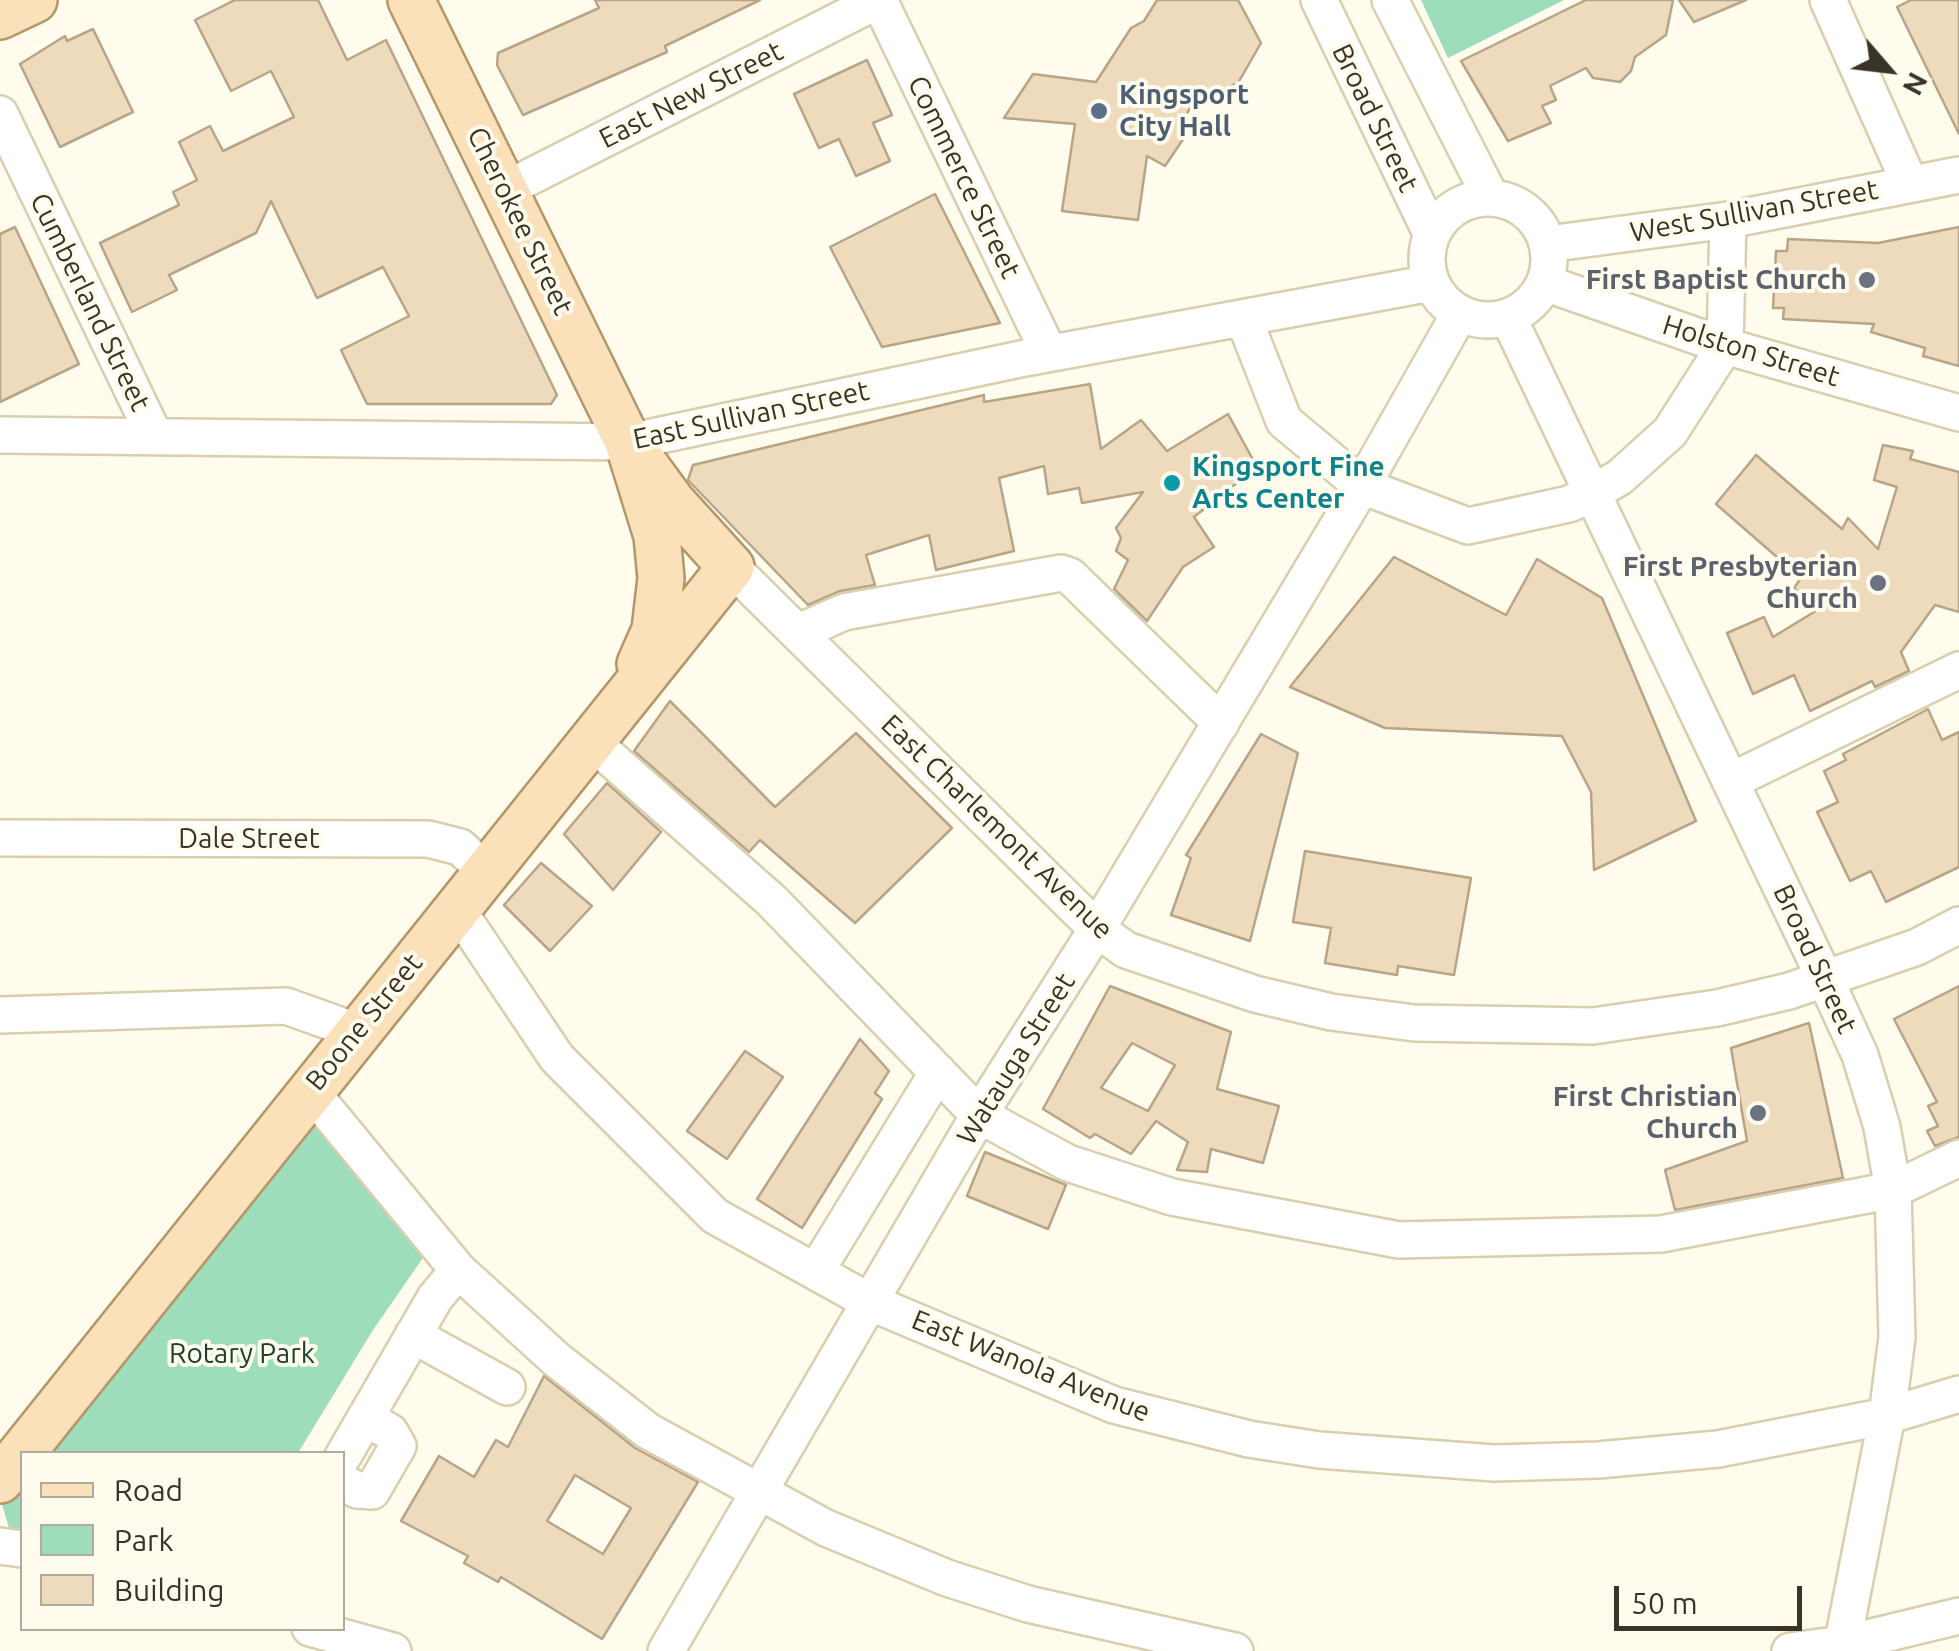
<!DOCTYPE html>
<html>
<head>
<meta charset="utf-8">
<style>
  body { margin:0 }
  #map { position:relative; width:1959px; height:1651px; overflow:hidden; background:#fffbed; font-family:Ubuntu,sans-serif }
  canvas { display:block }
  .legend { position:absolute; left:20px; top:1451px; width:325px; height:180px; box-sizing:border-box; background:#fffbed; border:2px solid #b0ab9e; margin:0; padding:12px 18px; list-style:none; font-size:30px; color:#393427 }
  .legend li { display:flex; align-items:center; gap:20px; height:50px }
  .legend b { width:50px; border:2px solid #b0ab9e }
  .north { position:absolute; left:1839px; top:20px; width:100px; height:100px; -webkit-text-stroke:8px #fffbed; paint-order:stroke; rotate:118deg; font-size:28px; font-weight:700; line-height:40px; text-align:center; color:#393427 }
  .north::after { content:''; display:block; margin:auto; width:35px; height:45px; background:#393427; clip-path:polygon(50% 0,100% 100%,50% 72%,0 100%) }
  .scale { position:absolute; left:1614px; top:1586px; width:188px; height:45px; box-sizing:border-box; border:5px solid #393427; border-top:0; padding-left:12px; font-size:30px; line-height:35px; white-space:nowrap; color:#393427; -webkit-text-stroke:8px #fffbed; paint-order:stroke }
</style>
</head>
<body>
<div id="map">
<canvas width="1959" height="1651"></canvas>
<ul class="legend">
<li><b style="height:12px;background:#fae1ba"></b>Road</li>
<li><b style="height:28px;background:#9eddbc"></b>Park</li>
<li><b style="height:28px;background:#eedabc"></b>Building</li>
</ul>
<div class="north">N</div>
<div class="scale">50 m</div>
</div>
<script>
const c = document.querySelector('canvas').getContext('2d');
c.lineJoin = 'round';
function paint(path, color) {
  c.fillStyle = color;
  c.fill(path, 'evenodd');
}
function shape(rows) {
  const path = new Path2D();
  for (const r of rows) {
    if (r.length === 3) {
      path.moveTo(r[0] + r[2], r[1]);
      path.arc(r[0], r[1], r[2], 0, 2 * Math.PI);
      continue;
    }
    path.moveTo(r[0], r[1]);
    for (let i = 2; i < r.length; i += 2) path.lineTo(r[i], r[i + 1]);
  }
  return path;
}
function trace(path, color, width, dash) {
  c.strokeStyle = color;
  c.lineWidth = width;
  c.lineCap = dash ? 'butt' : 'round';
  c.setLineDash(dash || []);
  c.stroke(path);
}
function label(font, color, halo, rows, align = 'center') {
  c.font = font + ' Ubuntu,sans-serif';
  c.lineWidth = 8;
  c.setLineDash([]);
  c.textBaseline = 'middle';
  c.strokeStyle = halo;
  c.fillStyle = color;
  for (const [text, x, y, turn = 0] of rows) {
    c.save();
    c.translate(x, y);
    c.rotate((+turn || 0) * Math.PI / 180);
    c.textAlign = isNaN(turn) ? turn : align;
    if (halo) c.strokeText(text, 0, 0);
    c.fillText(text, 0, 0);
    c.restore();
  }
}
const green = shape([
  [1421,0,1564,0,1448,58],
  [314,1111,427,1252,373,1330,298,1453,35,1454],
  [22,1470,22,1532,9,1528,0,1498]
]);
const building = shape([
  [235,0,318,0,347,60,386,40,557,395,551,404,367,404,341,350,409,316,383,267,317,298,271,201,256,233,169,275,177,290,132,312,100,243,179,205,173,192,197,180,179,142,210,126,223,151,294,117,271,71,231,91,195,20,235,0],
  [595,0,760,0,665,46,667,52,523,115,497,65,498,53,599,8,595,0],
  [1157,0,1238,0,1261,43,1238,83,1193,103,1179,127,1188,132,1165,166,1147,156,1138,220,1062,211,1075,124,1004,118,1033,74,1096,82,1131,28,1144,21,1157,0],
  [1586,0,1673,0,1666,35,1635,57,1631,71,1620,82,1593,78,1586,68,1550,86,1556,100,1542,106,1551,123,1508,141,1461,61,1586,0],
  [1679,0,1746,0,1694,22,1679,0],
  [1911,0,1959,0,1959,134,1897,7,1911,0],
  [93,29,133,112,60,147,20,64,65,36,67,41,93,29],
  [867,60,892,115,873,123,890,161,856,176,839,139,819,148,794,94,867,60],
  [935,194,1000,323,882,347,830,247,935,194],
  [15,227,79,364,0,402,0,234,15,227],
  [1959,227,1959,366,1923,356,1925,348,1871,332,1874,324,1783,319,1784,308,1773,308,1776,251,1787,251,1788,239,1878,243,1959,227],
  [1090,384,1101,449,1141,420,1167,451,1228,414,1257,467,1194,517,1214,547,1183,567,1147,621,1114,589,1128,560,1116,551,1121,538,1116,528,1143,492,1082,503,1079,488,1048,494,1044,466,999,478,1014,551,936,570,929,535,866,555,875,585,840,591,808,605,688,480,693,465,984,395,984,402,1090,384],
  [1883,445,1913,451,1910,459,1959,472,1959,612,1935,605,1901,652,1909,671,1875,687,1872,681,1810,711,1794,675,1753,694,1727,633,1764,617,1773,637,1819,609,1794,588,1801,578,1716,504,1756,455,1842,529,1848,518,1878,549,1897,487,1874,480,1883,445],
  [1394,557,1506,615,1537,559,1602,598,1696,821,1594,870,1591,792,1562,736,1385,728,1290,687,1394,557],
  [670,701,775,807,856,733,952,828,855,923,760,840,749,852,634,751,670,701],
  [1928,709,1942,740,1959,732,1959,867,1886,902,1871,871,1850,881,1817,812,1838,802,1824,771,1846,760,1843,754,1928,709],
  [1261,734,1298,753,1250,941,1171,915,1191,858,1186,855,1261,734],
  [607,783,661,832,613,890,564,834,607,783],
  [1305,851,1471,878,1454,975,1398,966,1397,975,1325,963,1331,928,1293,922,1305,851],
  [541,863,592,906,550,951,504,905,541,863],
  [1110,986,1231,1032,1217,1089,1279,1106,1263,1163,1211,1149,1207,1172,1177,1170,1188,1142,1156,1121,1131,1154,1095,1134,1090,1138,1043,1109,1110,986],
  [1132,1043,1175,1065,1148,1111,1101,1088,1132,1043],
  [1959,986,1959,1137,1935,1146,1927,1131,1938,1126,1928,1106,1937,1102,1894,1019,1959,986],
  [1809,1023,1843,1178,1675,1210,1665,1170,1747,1141,1731,1048,1809,1023],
  [860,1039,889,1071,875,1093,882,1099,802,1228,757,1199,860,1039],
  [745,1051,783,1077,727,1159,687,1131,745,1051],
  [985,1152,1066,1185,1048,1229,967,1196,985,1152],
  [544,1376,635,1448,698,1482,602,1639,501,1577,498,1582,464,1563,468,1556,401,1521,439,1456,474,1477,496,1440,508,1447,544,1376],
  [575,1475,631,1508,603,1554,547,1521,575,1475]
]);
const minor = shape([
  [879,0,1049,353],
  [1319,0,1432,235],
  [1390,0,1491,198],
  [1828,0,1910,184],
  [0,114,154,435],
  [504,190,879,0],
  [1488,259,61],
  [1548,244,1728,220,1959,175],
  [1545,283,1725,346,1959,413],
  [1508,317,1826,981,1860,1055,1882,1127,1893,1190,1897,1337,1887,1416,1841,1651],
  [1244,319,1284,421,1362,486,1468,526,1569,504,1593,493,1620,477,1670,432,1725,346,1728,220],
  [0,435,628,442,1025,358,1431,283],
  [731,567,1097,929,1126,950,1255,994,1331,1012,1414,1023,1593,1026,1717,1008,1789,991,1917,947,1959,925],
  [799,632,844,612,1061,573,1070,576,1221,723],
  [591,741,772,901,979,1115,1068,1163,1172,1197,1399,1240,1661,1234,1893,1190,1959,1158],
  [1731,781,1959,670],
  [0,838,428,839,460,847,487,872],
  [457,909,557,1058,715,1216,872,1303,1114,1405,1249,1439,1319,1450,1494,1463,1598,1460,1718,1449,1887,1416,1959,1394],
  [0,1015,286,1006,356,1031],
  [309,1089,458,1270,557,1360,648,1431,826,1528,947,1578,1028,1604,1235,1651],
  [816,1271,938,1072],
  [413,1335,507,1387],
  [342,1458,435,1298,458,1270],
  [342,1482,357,1490,372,1491,398,1446,390,1432,365,1418],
  [0,1546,22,1549],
  [310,1628,393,1651],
  [666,1651,979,1115,1097,929,1362,486,1460,313],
  [1790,1651,1843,1644,1959,1616]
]);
const major = shape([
  [411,0,628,442,657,536,661,578,655,630,640,664],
  [0,16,34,0],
  [0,1480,731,567,672,502,628,442]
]);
const markers = [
  [1099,111,10,"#5c6f8a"],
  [1867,280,10,"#6b7280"],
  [1172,483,10,"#0f9aa8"],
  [1878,583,10,"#6b7280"],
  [1758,1113,10,"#6b7280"]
];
const streetNames = [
  ["East New Street",691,95,-27],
  ["Broad Street",1375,118,64],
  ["Commerce Street",964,177,64],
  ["West Sullivan Street",1754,211,-10],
  ["Cherokee Street",520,221,64],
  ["Cumberland Street",90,302,64],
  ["Holston Street",1751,351,17],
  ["East Sullivan Street",751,415,-12],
  ["East Charlemont Avenue",997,827,44],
  ["Dale Street",249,839],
  ["Broad Street",1815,959,65],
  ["Boone Street",364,1022,-51],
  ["Watauga Street",1016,1059,-58],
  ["East Wanola Avenue",1031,1366,22]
];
const serviceNames = [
  ["Kingsport",1119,95],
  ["City Hall",1119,127]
];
const worshipNames = [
  ["First Baptist Church",1847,280],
  ["First Presbyterian",1858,567],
  ["Church",1858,599],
  ["First Christian",1738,1097],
  ["Church",1738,1129]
];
const cultureNames = [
  ["Kingsport Fine",1192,467],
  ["Arts Center",1192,499]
];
const parkNames = [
  ["Rotary Park",242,1354]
];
paint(green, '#9eddbc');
paint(building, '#eedabc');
trace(building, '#b8a588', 2.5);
trace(minor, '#d9cead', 40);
trace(major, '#b49769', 50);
trace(minor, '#fff', 35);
trace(major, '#fae1ba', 45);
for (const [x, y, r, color] of markers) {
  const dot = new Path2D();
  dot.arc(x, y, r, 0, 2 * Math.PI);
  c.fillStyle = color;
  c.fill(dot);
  trace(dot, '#fffbed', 4);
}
label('28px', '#393427', '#fffbed', streetNames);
label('bold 28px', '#4e5e75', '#fffbed', serviceNames, 'left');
label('bold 28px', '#5b616d', '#fffbed', worshipNames, 'right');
label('bold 28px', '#0d838f', '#fffbed', cultureNames, 'left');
label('28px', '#1b3f2e', '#fffbed', parkNames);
</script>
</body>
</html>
